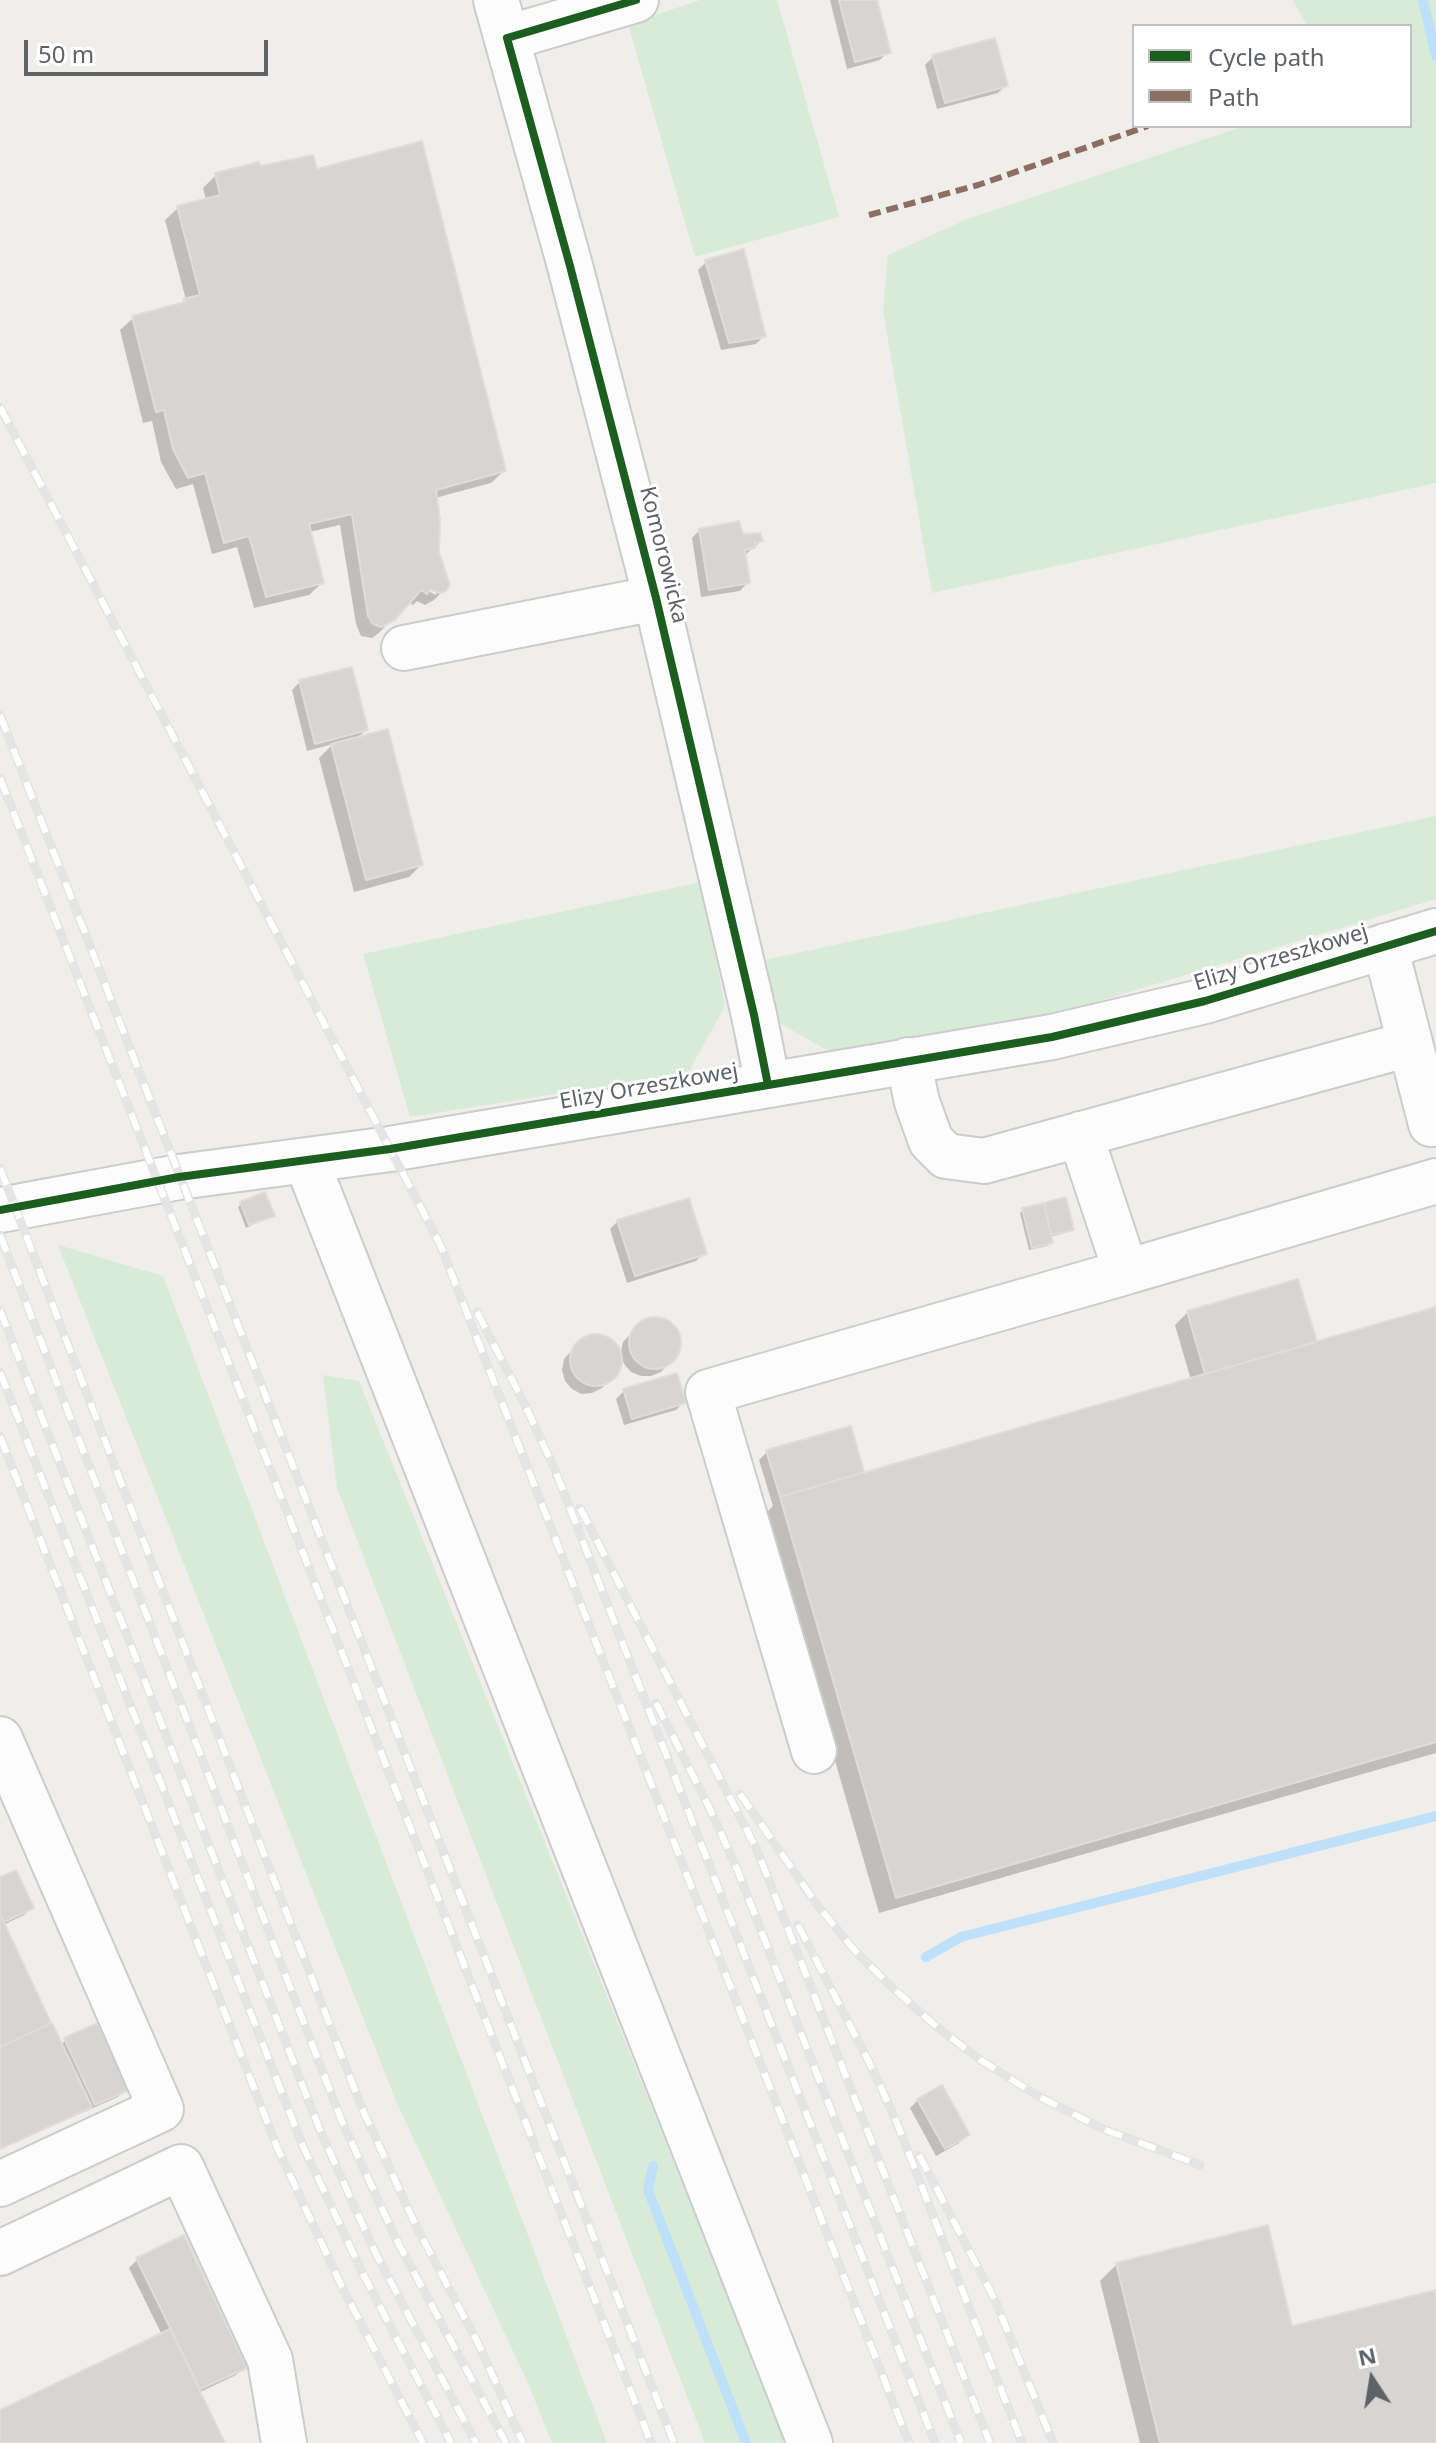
<!DOCTYPE html>
<html>
<head>
<meta charset="utf-8">
<style>
  body { margin:0 }
  #map { position:relative; width:1436px; height:2443px; overflow:hidden; background:#efeeea; font-family:"Noto Sans",sans-serif }
  canvas { display:block }
  .legend { position:absolute; left:1132px; top:24px; width:280px; height:104px; box-sizing:border-box; background:#fff; border:2px solid #bfc1c3; margin:0; padding:10px 14px; list-style:none; font-size:24px; color:#5f6368 }
  .legend li { display:flex; align-items:center; gap:16px; height:40px }
  .legend b { width:40px; border:2px solid #bfc1c3 }
  .north { position:absolute; left:1332px; top:2339px; width:80px; height:80px; -webkit-text-stroke:6px #fff; paint-order:stroke; rotate:348deg; font-size:22px; font-weight:700; line-height:32px; text-align:center; color:#5f6368 }
  .north::after { content:''; display:block; margin:auto; width:28px; height:36px; background:#5f6368; clip-path:polygon(50% 0,100% 100%,50% 72%,0 100%) }
  .scale { position:absolute; left:24px; top:40px; width:244px; height:36px; box-sizing:border-box; border:4px solid #5f6368; border-top:0; padding-left:10px; font-size:24px; line-height:28px; white-space:nowrap; color:#5f6368; -webkit-text-stroke:6px #fff; paint-order:stroke }
</style>
</head>
<body>
<div id="map">
<canvas width="1436" height="2443"></canvas>
<ul class="legend">
<li><b style="height:10px;background:#1b5e20"></b>Cycle path</li>
<li><b style="height:10px;background:#8d6e63"></b>Path</li>
</ul>
<div class="north">N</div>
<div class="scale">50 m</div>
</div>
<script>
const c = document.querySelector('canvas').getContext('2d');
c.lineJoin = 'round';
function paint(path, color) {
  c.fillStyle = color;
  c.fill(path, 'evenodd');
}
function shape(rows) {
  const path = new Path2D();
  for (const r of rows) {
    if (r.length === 3) {
      path.moveTo(r[0] + r[2], r[1]);
      path.arc(r[0], r[1], r[2], 0, 2 * Math.PI);
      continue;
    }
    path.moveTo(r[0], r[1]);
    for (let i = 2; i < r.length; i += 2) path.lineTo(r[i], r[i + 1]);
  }
  return path;
}
function trace(path, color, width, dash) {
  c.strokeStyle = color;
  c.lineWidth = width;
  c.lineCap = dash ? 'butt' : 'round';
  c.setLineDash(dash || []);
  c.stroke(path);
}
function label(font, color, halo, rows, align = 'center') {
  c.font = font + ' "Noto Sans",sans-serif';
  c.lineWidth = 6;
  c.setLineDash([]);
  c.textBaseline = 'middle';
  c.strokeStyle = halo;
  c.fillStyle = color;
  for (const [text, x, y, turn = 0] of rows) {
    c.save();
    c.translate(x, y);
    c.rotate((+turn || 0) * Math.PI / 180);
    c.textAlign = isNaN(turn) ? turn : align;
    if (halo) c.strokeText(text, 0, 0);
    c.fillText(text, 0, 0);
    c.restore();
  }
}
const green = shape([
  [700,0,777,0,839,217,695,257,628,24],
  [1293,0,1436,0,1436,483,932,593,883,311,888,255,965,220,1244,126,1410,126,1410,26,1307,26],
  [1436,816,1436,899,1037,1020,830,1052,774,1020,760,961],
  [701,882,725,1006,688,1073,410,1117,363,954],
  [58,1245,163,1276,607,2443,552,2443,527,2381,396,2101],
  [323,1375,359,1381,787,2443,705,2443,337,1488]
]);
const shadow = shape([
  [830,0,875,0,888,52,880,60,847,69],
  [933,57,1006,85,998,93,937,109,925,65],
  [259,168,315,171,504,471,491,483,435,498,437,552,446,588,434,600,425,605,417,601,413,605,408,602,380,632,372,638,361,636,356,624,340,525,309,532,322,583,309,595,254,608,237,547,212,554,193,484,176,489,161,462,152,421,143,423,120,330,133,318,179,306,186,300,165,220,178,208,206,200,203,188,216,175],
  [420,587,436,590,436,595],
  [706,262,764,336,756,344,721,350,698,270],
  [700,530,761,541,744,556,748,582,740,591,701,597,692,538],
  [300,682,366,730,356,739,421,865,409,877,354,892,319,758,333,744,307,751,292,690],
  [241,1204,272,1215,246,1228,238,1207],
  [1023,1210,1072,1229,1068,1232,1050,1237,1051,1242,1047,1246,1029,1250,1020,1213],
  [618,1221,704,1253,696,1261,627,1283,610,1229],
  [1436,1309,1436,1753,879,1913,764,1515,773,1506,759,1460,767,1452,862,1471,857,1476,1191,1380,1175,1325,1188,1312,1315,1344],
  [649,1320,660,1320,670,1324,677,1332,679,1343,677,1354,661,1372,651,1376,641,1376,631,1372,624,1364,621,1354,618,1370,602,1388,592,1393,581,1394,572,1389,565,1381,562,1370,564,1359,580,1341,590,1336,601,1336,611,1341,618,1349,620,1358,623,1342,639,1325],
  [624,1391,684,1402,676,1410,624,1425,616,1399],
  [0,1880,32,1907,24,1915,3,1925,61,2045,66,2040,126,2089,118,2097,0,2149],
  [918,2100,967,2135,959,2143,936,2156,910,2108],
  [137,2260,244,2367,236,2375,198,2393,222,2443,0,2443,0,2412,162,2335,129,2268],
  [1117,2264,1291,2328,1436,2292,1436,2443,1140,2443,1100,2281]
]);
const stream = shape([
  [1423,0,1436,56],
  [926,1957,961,1937,1436,1816],
  [653,2166,648,2190,746,2443]
]);
const building = shape([
  [839,0,877,0,891,53,855,62,839,0],
  [995,38,1008,86,945,103,932,55,995,38],
  [422,141,506,471,436,490,440,521,439,552,450,585,446,591,439,593,430,589,427,594,421,590,395,620,381,627,373,624,368,616,352,514,309,524,324,583,266,597,249,536,224,543,205,473,188,478,173,449,164,410,156,412,132,316,185,302,183,299,200,295,177,206,220,195,215,173,259,162,260,166,313,155,317,169,422,141],
  [744,249,766,337,729,343,705,260,744,249],
  [739,521,743,534,760,533,763,541,755,543,755,548,745,550,750,583,709,590,699,529,739,521],
  [352,667,368,730,315,744,299,680,352,667],
  [388,729,423,865,366,880,331,744,388,729],
  [265,1192,275,1216,249,1225,240,1202,265,1192],
  [1066,1197,1074,1230,1051,1235,1044,1203,1066,1197],
  [689,1198,707,1254,635,1276,617,1220,689,1198],
  [1044,1203,1053,1243,1032,1248,1022,1208,1044,1203],
  [1298,1279,1317,1342,1205,1374,1187,1311,1298,1279],
  [1436,1307,1436,1742,896,1898,780,1497,1436,1307],
  [655,1343,26],
  [596,1360,26],
  [677,1373,686,1403,632,1419,623,1389,677,1373],
  [851,1426,864,1472,780,1497,766,1450,851,1426],
  [16,1870,34,1908,4,1922,0,1914,0,1877,16,1870],
  [0,1914,51,2023,0,2047,0,1914],
  [52,2023,92,2107,0,2149,0,2047,52,2023],
  [98,2023,129,2090,95,2105,64,2038,98,2023],
  [942,2085,970,2135,945,2149,917,2099,942,2085],
  [1268,2225,1292,2326,1436,2290,1436,2443,1160,2443,1116,2263,1268,2225],
  [184,2235,247,2368,200,2389,136,2258,184,2235],
  [170,2329,225,2443,0,2443,0,2410,170,2329]
]);
const minor = shape([
  [496,0,570,266,656,598,754,1015,768,1085],
  [507,38,636,0],
  [404,648,656,598],
  [1385,946,1431,1124,1436,1122],
  [908,1060,917,1102,931,1141,946,1156,984,1161,1409,1044],
  [1080,1134,1126,1272,1436,1181],
  [306,1160,810,2443],
  [0,1210,179,1177,390,1149,1052,1037,1205,1001,1436,931],
  [0,1739,161,2109,0,2184],
  [814,1751,708,1392,1126,1272],
  [0,2253,181,2167,270,2360,284,2443]
]);
const rail = shape([
  [0,407,440,1244,909,2443],
  [0,715,674,2443],
  [0,778,651,2443],
  [0,1168,361,2106,417,2228,478,2343,523,2443],
  [0,1235,341,2119,396,2239,506,2443],
  [0,1310,320,2130,374,2250,476,2443],
  [477,1312,525,1405,555,1470,935,2443],
  [0,1372,302,2144,363,2274,451,2443],
  [0,1436,277,2147,342,2287,423,2443],
  [580,1508,757,1850,990,2443],
  [656,1703,709,1807,737,1869,961,2443],
  [740,1794,818,1906,856,1952,893,1988,937,2027,982,2061,1038,2096,1103,2129,1200,2165],
  [798,1925,868,2060,895,2118,1022,2443],
  [919,2155,995,2300,1053,2443]
]);
const quiet = shape([
  [869,215,978,185,1148,126]
]);
const cycleway = shape([
  [636,0,507,38,570,266,656,598,754,1015,768,1085],
  [0,1210,179,1177,390,1149,1052,1037,1205,1001,1436,931]
]);
const streetNames = [
  ["Komorowicka",663,555,76],
  ["Elizy Orzeszkowej",1281,958,-17],
  ["Elizy Orzeszkowej",649,1087,-10]
];
paint(green, '#d8ebd6');
paint(shadow, '#0003');
trace(stream, '#bfe0f9', 10);
paint(building, '#d6d5d3');
trace(building, '#deddd9', 2);
trace(minor, '#cbcccc', 48);
trace(minor, '#fdfcfc', 44);
trace(rail, '#e4e4e4', 9);
trace(rail, '#fff', 6, [18]);
trace(quiet, '#8d6e63', 6, [12, 6]);
trace(cycleway, '#1b5e20', 8);
label('22px', '#5f6368', '#fff', streetNames);
</script>
</body>
</html>
